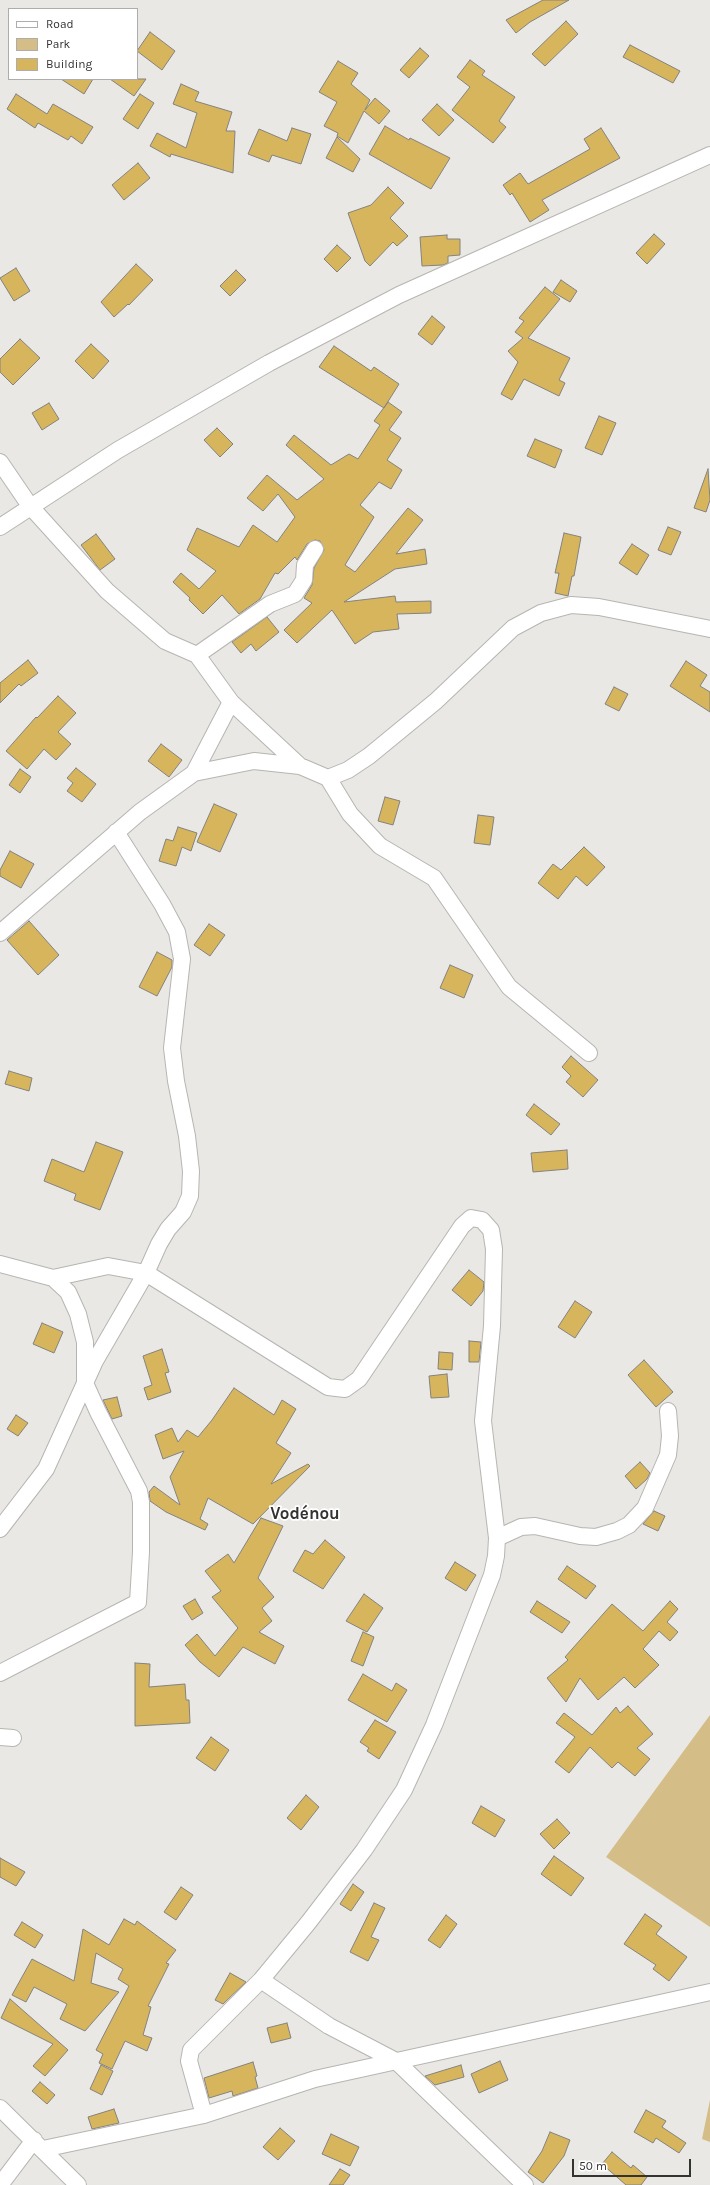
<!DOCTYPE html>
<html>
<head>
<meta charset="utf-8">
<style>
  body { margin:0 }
  #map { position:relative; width:710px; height:2185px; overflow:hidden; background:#e9e8e5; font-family:Karla,sans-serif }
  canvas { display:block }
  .legend { position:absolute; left:8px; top:8px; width:130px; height:72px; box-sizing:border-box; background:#fff; border:1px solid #adadad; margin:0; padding:5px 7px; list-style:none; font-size:12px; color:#333332 }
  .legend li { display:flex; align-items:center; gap:8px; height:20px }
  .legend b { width:20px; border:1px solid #adadad }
  .scale { position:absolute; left:572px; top:2159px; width:119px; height:18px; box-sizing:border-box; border:2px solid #333332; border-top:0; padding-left:5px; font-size:12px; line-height:14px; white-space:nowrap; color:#333332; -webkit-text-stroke:3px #fff; paint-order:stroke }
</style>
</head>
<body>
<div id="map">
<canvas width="710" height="2185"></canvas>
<ul class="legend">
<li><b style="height:5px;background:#fff"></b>Road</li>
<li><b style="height:11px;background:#d4bd86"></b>Park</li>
<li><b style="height:11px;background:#d7b55c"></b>Building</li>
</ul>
<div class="scale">50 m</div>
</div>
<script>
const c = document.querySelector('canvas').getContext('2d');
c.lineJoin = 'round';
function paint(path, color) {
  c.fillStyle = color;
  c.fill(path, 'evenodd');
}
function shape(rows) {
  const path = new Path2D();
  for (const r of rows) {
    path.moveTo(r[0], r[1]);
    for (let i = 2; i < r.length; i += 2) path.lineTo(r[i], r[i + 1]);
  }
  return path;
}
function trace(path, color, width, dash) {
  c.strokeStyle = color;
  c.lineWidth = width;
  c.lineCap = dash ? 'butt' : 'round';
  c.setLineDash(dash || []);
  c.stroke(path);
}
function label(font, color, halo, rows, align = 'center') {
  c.font = font + ' Karla,sans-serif';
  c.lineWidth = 3.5;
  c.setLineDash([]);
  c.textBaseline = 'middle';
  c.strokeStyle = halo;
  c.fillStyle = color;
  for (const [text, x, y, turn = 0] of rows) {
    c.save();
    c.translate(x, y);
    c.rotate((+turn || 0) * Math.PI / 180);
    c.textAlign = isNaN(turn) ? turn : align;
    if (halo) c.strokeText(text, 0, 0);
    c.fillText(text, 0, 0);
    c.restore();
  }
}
const green = shape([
  [710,1715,710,1927,606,1857],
  [710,2100,710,2142,702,2139]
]);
const building = shape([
  [543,0,569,0,530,22,516,33,506,20,543,0],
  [566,21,578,34,545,66,532,54,566,21],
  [150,32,175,51,162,70,137,51,150,32],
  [630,45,680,71,673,83,623,57,630,45],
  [420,48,429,56,409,78,400,70,420,48],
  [470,60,485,71,482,75,515,97,499,121,506,127,493,143,452,110,470,87,457,77,470,60],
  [338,61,358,73,351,84,370,100,365,110,375,98,390,111,379,124,364,111,348,143,337,136,338,133,324,126,337,102,319,92,338,61],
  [61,79,93,79,84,94,61,79],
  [110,79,146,79,134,96,110,79],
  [181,84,199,92,195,101,232,112,226,131,235,131,233,173,171,154,170,157,150,146,157,133,186,148,197,113,173,104,181,84],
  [16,94,47,114,53,104,93,127,82,144,71,136,68,140,38,123,35,128,7,109,16,94],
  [140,94,154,103,138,129,123,119,140,94],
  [437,104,454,120,439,136,422,120,437,104],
  [385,126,409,140,410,138,450,158,431,189,369,154,385,126],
  [292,128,311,134,301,164,272,155,269,162,248,154,259,129,287,141,292,128],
  [601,128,620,158,542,200,549,210,530,222,512,193,510,195,503,185,520,173,528,184,590,149,584,139,601,128],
  [337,137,360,159,353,172,326,158,337,137],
  [138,163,150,178,124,200,112,185,138,163],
  [388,187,404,203,390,218,408,236,397,246,393,242,370,266,365,261,348,213,371,205,388,187],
  [654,234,665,244,647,264,636,253,654,234],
  [447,235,447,239,460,239,460,255,448,256,448,263,443,265,422,266,420,237,447,235],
  [337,245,351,258,337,272,324,259,337,245],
  [136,264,153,280,129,305,128,304,114,317,101,302,136,264],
  [16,268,30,291,14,301,0,278,16,268],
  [236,270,246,280,230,296,220,286,236,270],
  [561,280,577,291,570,302,553,292,561,280],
  [545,287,560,299,528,338,570,358,559,380,565,383,559,396,524,379,512,400,501,394,518,362,508,351,523,338,515,332,524,321,519,318,545,287],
  [432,316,445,327,432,345,418,334,432,316],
  [20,339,40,358,13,385,0,372,0,359,20,339],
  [91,344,109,361,93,379,75,361,91,344],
  [334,346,371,371,374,367,399,384,384,408,319,367,334,346],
  [388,402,402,412,389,430,401,438,387,460,402,470,391,489,379,482,360,505,374,517,345,565,355,572,408,508,423,520,396,554,425,549,427,564,395,569,344,602,395,596,396,602,431,601,431,613,397,614,399,629,373,632,355,644,332,610,297,643,284,630,312,603,304,598,312,585,314,568,324,550,320,541,315,540,307,544,297,560,295,557,278,574,275,573,260,599,239,614,222,595,203,614,189,600,190,598,173,582,181,573,199,589,216,571,187,550,197,528,239,547,253,525,277,542,295,517,278,494,263,511,247,498,267,475,297,500,324,479,286,445,294,435,331,465,349,454,358,459,380,425,374,421,388,402],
  [49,403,59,419,42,430,32,413,49,403],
  [599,416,616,423,602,455,585,448,599,416],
  [217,428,233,444,220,457,204,440,217,428],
  [535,439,562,450,555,468,527,456,535,439],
  [708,469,710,500,706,512,694,508,708,469],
  [668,527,681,532,671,555,658,550,668,527],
  [564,533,581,537,574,576,572,576,568,596,555,593,559,573,555,573,564,533],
  [96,534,115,559,100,570,81,545,96,534],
  [632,544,649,555,637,575,619,563,632,544],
  [267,617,279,632,256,651,251,644,241,653,232,642,267,617],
  [28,660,38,673,21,686,19,684,0,703,0,683,28,660],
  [686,661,707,675,700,686,710,692,710,712,670,686,686,661],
  [614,687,628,694,619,711,605,704,614,687],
  [58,696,76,713,58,732,71,744,56,760,44,749,27,769,6,751,36,717,37,718,58,696],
  [161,744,182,760,169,777,148,761,161,744],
  [76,768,96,784,82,802,67,791,73,783,67,778,76,768],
  [20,769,31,777,20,793,9,785,20,769],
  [385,797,400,801,393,825,378,821,385,797],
  [214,804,237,814,220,852,197,842,214,804],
  [478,815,494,817,490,845,474,843,478,815],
  [178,827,197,833,191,851,182,847,176,866,159,861,166,839,173,841,178,827],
  [584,847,605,867,587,886,576,876,558,899,538,883,553,864,561,870,584,847],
  [10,851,34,864,21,888,0,876,0,870,10,851],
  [29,921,59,955,38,975,7,940,29,921],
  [209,924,225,935,210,956,194,945,209,924],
  [157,952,172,960,172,967,157,996,139,987,157,952],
  [450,965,473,975,464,998,440,988,450,965],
  [571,1056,598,1080,583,1097,566,1082,571,1076,562,1067,571,1056],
  [9,1071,32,1078,29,1091,5,1084,9,1071],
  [534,1104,560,1124,551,1135,526,1115,534,1104],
  [96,1142,123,1152,100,1210,74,1200,76,1194,44,1181,52,1159,84,1172,96,1142],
  [567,1150,568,1169,533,1172,531,1153,567,1150],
  [469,1270,484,1282,483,1291,471,1306,452,1290,469,1270],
  [575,1301,592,1312,575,1338,558,1327,575,1301],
  [42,1323,63,1332,54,1353,33,1344,42,1323],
  [469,1341,481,1342,479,1362,469,1362,469,1341],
  [162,1349,169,1372,165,1373,171,1392,148,1400,144,1388,152,1385,143,1356,162,1349],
  [439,1352,453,1353,452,1370,438,1369,439,1352],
  [644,1360,673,1392,656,1407,628,1375,644,1360],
  [447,1374,449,1397,431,1398,429,1376,447,1374],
  [234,1388,274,1415,282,1400,296,1409,276,1443,291,1453,271,1484,308,1464,310,1466,253,1524,208,1498,200,1519,208,1524,205,1530,166,1512,150,1501,149,1492,154,1486,180,1505,170,1477,184,1451,163,1459,155,1435,172,1428,178,1442,187,1430,198,1437,212,1420,234,1388],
  [117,1397,122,1416,112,1419,103,1400,117,1397],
  [16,1415,28,1423,18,1436,7,1429,16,1415],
  [640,1462,650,1473,647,1479,636,1489,625,1476,640,1462],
  [654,1511,665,1516,658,1531,643,1524,654,1511],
  [261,1518,283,1526,258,1578,274,1597,262,1608,272,1621,259,1632,284,1646,275,1664,243,1647,219,1677,200,1662,185,1645,197,1634,215,1656,238,1628,212,1597,221,1591,205,1571,228,1554,234,1563,261,1518],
  [325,1540,345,1557,323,1589,293,1571,305,1550,313,1554,325,1540],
  [455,1562,476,1575,466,1591,445,1578,455,1562],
  [567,1566,596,1586,586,1599,558,1579,567,1566],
  [364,1594,383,1608,367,1632,346,1621,364,1594],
  [195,1599,203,1613,192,1620,183,1606,195,1599],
  [537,1601,570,1622,562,1633,530,1612,537,1601],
  [670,1601,678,1609,667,1622,678,1632,670,1641,659,1631,643,1649,659,1665,635,1688,624,1677,598,1700,580,1678,566,1702,547,1678,568,1660,565,1657,612,1604,643,1631,670,1601],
  [363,1632,374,1637,363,1666,351,1661,363,1632],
  [135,1663,150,1664,149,1687,185,1684,186,1700,189,1700,190,1723,135,1726,135,1663],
  [363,1674,392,1691,396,1683,407,1690,387,1722,348,1700,363,1674],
  [628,1706,653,1734,637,1748,650,1759,635,1776,618,1762,612,1768,590,1747,569,1773,555,1762,575,1737,556,1723,564,1713,592,1735,616,1707,620,1713,628,1706],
  [375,1720,396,1732,379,1759,367,1751,369,1748,360,1742,375,1720],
  [211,1737,229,1750,215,1771,196,1758,211,1737],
  [306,1795,319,1807,301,1830,287,1818,306,1795],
  [481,1806,505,1820,495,1837,472,1823,481,1806],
  [557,1819,570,1833,554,1849,540,1834,557,1819],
  [554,1856,584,1878,571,1896,541,1874,554,1856],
  [0,1858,25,1872,16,1886,0,1877,0,1858],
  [353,1884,364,1892,351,1911,340,1904,353,1884],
  [181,1887,193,1895,176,1920,164,1912,181,1887],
  [374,1903,385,1908,371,1937,379,1940,368,1961,350,1952,374,1903],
  [645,1914,662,1926,656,1934,687,1957,669,1981,653,1969,656,1965,624,1944,645,1914],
  [446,1915,457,1924,440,1948,428,1940,446,1915],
  [124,1919,135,1925,137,1921,176,1950,166,1963,169,1964,148,2006,151,2007,143,2035,152,2038,147,2051,125,2041,112,2069,99,2063,103,2054,96,2050,129,1986,118,1979,123,1969,96,1953,91,1983,119,1992,85,2031,60,2019,67,2004,34,1987,26,2002,12,1995,32,1959,74,1981,83,1929,109,1945,124,1919],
  [22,1922,43,1935,35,1948,14,1935,22,1922],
  [230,1973,246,1982,223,2004,215,2000,230,1973],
  [10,1999,68,2050,45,2076,33,2066,53,2044,1,2018,10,1999],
  [287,2023,291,2038,271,2043,267,2028,287,2023],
  [500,2061,508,2080,479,2093,471,2074,500,2061],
  [253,2062,257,2076,255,2077,258,2088,233,2096,232,2091,209,2098,204,2078,253,2062],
  [101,2065,113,2071,102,2095,90,2089,101,2065],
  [461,2065,464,2077,435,2085,425,2076,461,2065],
  [40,2082,55,2095,47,2104,32,2091,40,2082],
  [114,2109,119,2123,92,2129,88,2117,114,2109],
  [646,2110,666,2121,662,2127,686,2143,679,2153,656,2138,653,2143,634,2132,646,2110],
  [280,2128,295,2141,278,2160,263,2147,280,2128],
  [550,2132,570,2140,564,2156,543,2183,528,2172,542,2151,550,2132],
  [331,2134,359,2147,350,2166,322,2154,331,2134],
  [612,2152,631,2168,633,2165,647,2177,641,2185,626,2185,602,2164,612,2152],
  [340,2169,350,2175,343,2185,329,2185,340,2169]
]);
const minor = shape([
  [0,462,30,506,107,591,165,641,197,655,231,702,300,766,328,778,348,770,369,756,436,701,513,628,541,613,571,605,599,607,710,629],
  [0,527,118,450,269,363,399,295,710,155],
  [197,655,270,604,295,594,304,580,305,565,315,549],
  [194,773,231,702],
  [328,778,350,814,380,846,434,878,509,987,589,1053],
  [0,933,140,812,194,773,254,761,300,766],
  [0,1264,53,1278,68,1292,78,1314,85,1342,85,1383,98,1412,139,1491,141,1502,141,1552,138,1602,0,1673],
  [53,1278,108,1266,146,1273,328,1387,345,1389,359,1379,462,1226,471,1218,482,1220,491,1230,494,1249,492,1326,483,1421,497,1538,496,1556,492,1575,434,1725,404,1790,364,1850,308,1923,261,1980,191,2050,189,2061,204,2115],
  [0,1529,46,1469,95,1361,146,1273,159,1244,168,1229,183,1212,190,1196,191,1171,187,1136,176,1081,172,1048,182,959,177,932,162,904,116,832],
  [497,1538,521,1527,535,1526,580,1536,596,1537,617,1531,629,1525,645,1508,668,1455,670,1436,668,1411],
  [0,1737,13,1738],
  [261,1980,329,2026,396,2061,525,2185],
  [0,2108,78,2185],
  [43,2149,204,2115,315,2079,710,1992],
  [0,2185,34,2140]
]);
const quarterNames = [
  ["Vodénou",305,1514]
];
paint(green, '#d4bd86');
paint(building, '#d7b55c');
trace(building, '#83827f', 1);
trace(minor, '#b6b5b2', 18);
trace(minor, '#fff', 16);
label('bold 17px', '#333332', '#fff', quarterNames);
</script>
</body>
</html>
